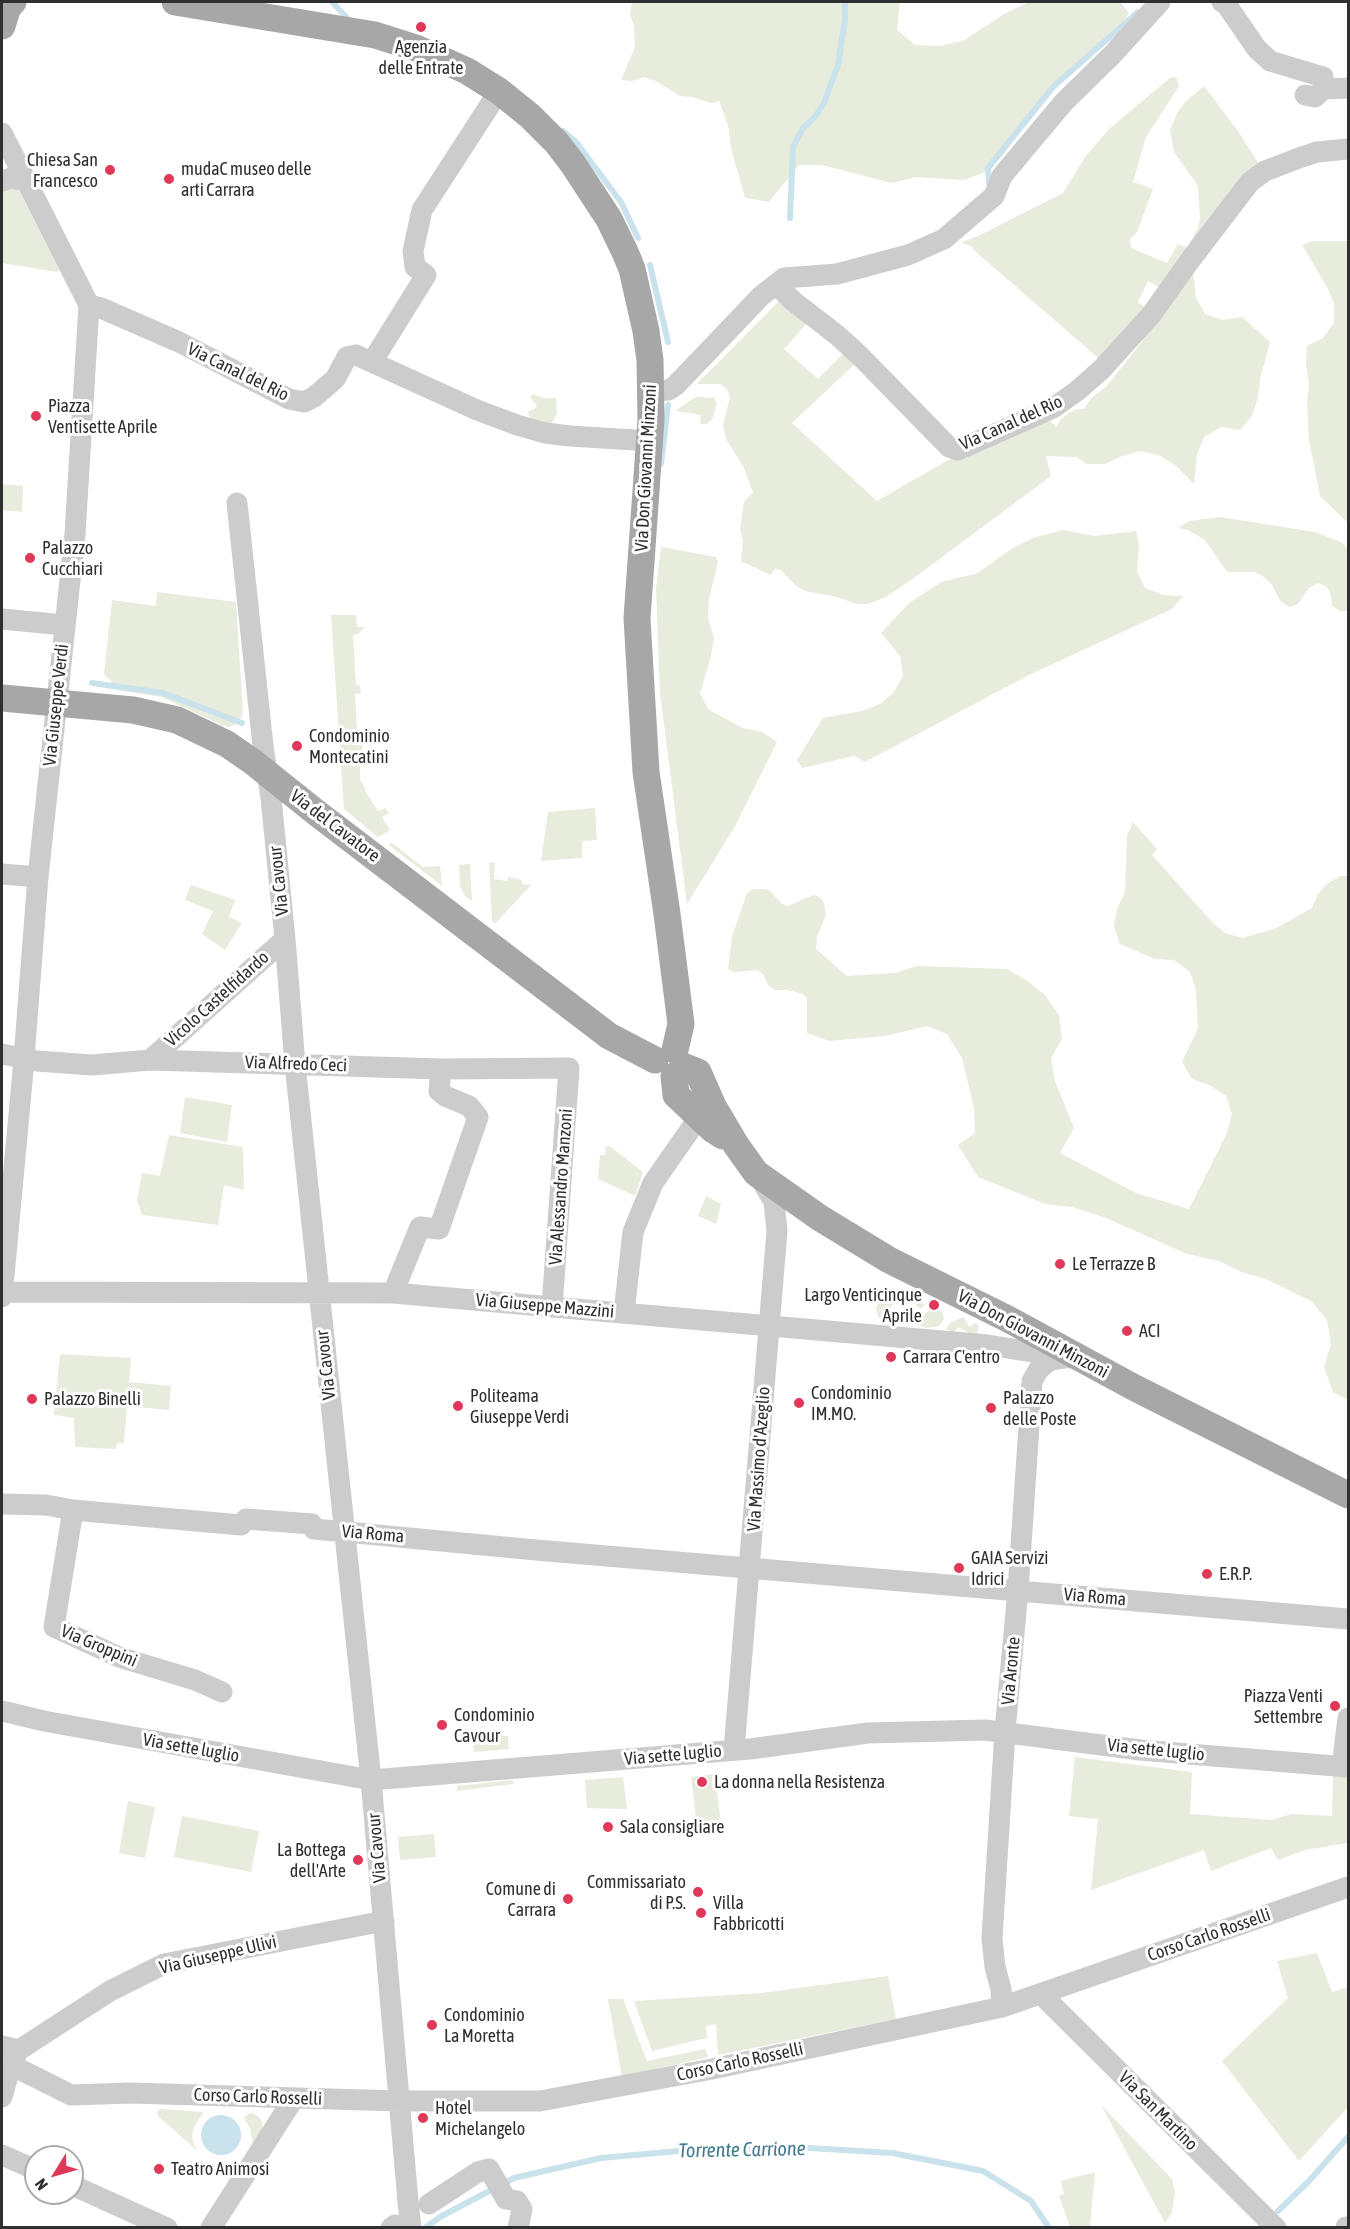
<!DOCTYPE html>
<html>
<head>
<meta charset="utf-8">
<style>
  body { margin:0 }
  #map { position:relative; width:1350px; height:2229px; overflow:hidden; background:#fff; font-family:"Asap Condensed",sans-serif }
  canvas { display:block }
  .frame { position:absolute; inset:0; border:3px solid #2f2f2f; pointer-events:none }
  .north { position:absolute; left:24px; top:2145px; width:60px; height:60px; box-sizing:border-box; background:#fff; border:2px solid #acacac; border-radius:50%; rotate:233deg; font-size:16px; font-weight:700; line-height:24px; text-align:center; color:#2f2f2f }
  .north::after { content:''; display:block; margin:auto; width:21px; height:27px; background:#df3858; clip-path:polygon(50% 0,100% 100%,50% 72%,0 100%) }
</style>
</head>
<body>
<div id="map">
<canvas width="1350" height="2229"></canvas>
<div class="frame"></div>
<div class="north">N</div>
</div>
<script>
const c = document.querySelector('canvas').getContext('2d');
c.lineJoin = 'round';
function paint(path, color) {
  c.fillStyle = color;
  c.fill(path, 'evenodd');
}
function shape(rows) {
  const path = new Path2D();
  for (const r of rows) {
    if (r.length === 3) {
      path.moveTo(r[0] + r[2], r[1]);
      path.arc(r[0], r[1], r[2], 0, 2 * Math.PI);
      continue;
    }
    path.moveTo(r[0], r[1]);
    for (let i = 2; i < r.length; i += 2) path.lineTo(r[i], r[i + 1]);
  }
  return path;
}
function trace(path, color, width, dash) {
  c.strokeStyle = color;
  c.lineWidth = width;
  c.lineCap = dash ? 'butt' : 'round';
  c.setLineDash(dash || []);
  c.stroke(path);
}
function label(font, color, halo, rows, align = 'center') {
  c.font = font + ' "Asap Condensed",sans-serif';
  c.lineWidth = 6;
  c.setLineDash([]);
  c.textBaseline = 'middle';
  c.strokeStyle = halo;
  c.fillStyle = color;
  for (const [text, x, y, turn = 0] of rows) {
    c.save();
    c.translate(x, y);
    c.rotate((+turn || 0) * Math.PI / 180);
    c.textAlign = isNaN(turn) ? turn : align;
    if (halo) c.strokeText(text, 0, 0);
    c.fillText(text, 0, 0);
    c.restore();
  }
}
const green = shape([
  [632,2,900,2,897,30,915,45,940,46,963,41,1004,14,1029,2,1120,2,1129,13,1117,33,1045,96,1003,155,985,172,964,180,916,177,892,183,822,165,799,165,769,202,745,198,731,148,728,125,719,101,711,103,692,97,680,96,656,81,644,77,632,81,621,80,635,47,634,26,630,15],
  [1176,77,1179,86,1146,137,1133,182,1153,189,1137,232,1130,239,1131,248,1167,263,1178,244,1187,248,1198,228,1200,218,1198,186,1174,152,1170,130,1177,113,1186,101,1204,86,1238,131,1262,169,1161,288,1148,281,1138,302,1149,310,1104,363,976,252,972,247,961,242,976,237,1063,193,1085,157,1109,129,1170,78],
  [17,187,59,269,57,272,2,263,2,190],
  [1313,241,1348,241,1348,523,1320,496,1309,440,1307,403,1309,384,1306,365,1307,346,1323,338,1334,323,1334,304,1327,287,1302,245],
  [1193,272,1196,297,1205,314,1223,320,1242,317,1270,342,1260,379,1258,397,1252,416,1240,430,1221,427,1204,437,1197,455,1194,484,1176,466,1161,456,1141,451,1122,456,1105,464,1086,464,1077,457,1046,456,1051,476,914,578,886,597,868,604,857,604,837,597,805,591,796,586,781,570,775,569,770,575,741,561,743,541,740,529,744,502,753,492,743,466,726,439,723,425,730,397,727,389,720,384,697,384,782,298,809,321,784,349,818,379,847,350,858,361,792,423,877,501,950,459,976,450,1047,417,1056,427,1061,419,1069,413,1077,409,1084,409,1091,398,1107,386,1148,334],
  [533,394,544,398,556,398,557,414,551,425,528,422,530,418,528,411,533,410,537,406,530,397],
  [697,397,714,398,717,404,712,419,707,424,700,424,701,415,676,411,689,401],
  [2,484,23,486,22,512,2,510],
  [1220,517,1315,532,1341,542,1348,549,1348,611,1340,611,1332,606,1331,596,1327,587,1318,583,1309,588,1298,604,1290,607,1281,602,1272,585,1264,577,1255,572,1227,572,1205,540,1188,530,1178,528,1189,521],
  [1062,530,1095,536,1136,531,1139,545,1137,571,1145,588,1163,595,1183,596,1172,609,1029,675,865,762,854,756,802,768,797,760,823,718,862,711,880,704,894,692,903,675,900,656,881,633,909,603,941,582,978,573,1011,549,1033,538],
  [661,547,716,557,718,562,709,599,708,618,714,638,711,656,700,694,709,710,743,728,762,732,777,742,734,828,687,904,660,693,656,588],
  [157,592,236,602,243,714,237,724,229,727,222,725,161,697,119,690,104,674,112,600,156,606],
  [331,615,356,615,357,627,365,627,358,634,353,635,356,685,360,685,361,693,355,694,358,745,362,745,362,751,358,752,358,766,360,767,360,780,366,789,365,791,378,811,385,808,389,813,382,817,390,830,378,837,344,809],
  [595,808,597,840,582,841,582,858,541,861,548,812],
  [1133,822,1157,849,1152,855,1212,922,1225,933,1242,938,1274,929,1312,908,1318,894,1327,884,1340,876,1348,876,1348,1400,1333,1392,1324,1367,1331,1344,1327,1320,1311,1301,1266,1279,1241,1272,1219,1261,1187,1254,1106,1218,1072,1207,1045,1204,978,1177,958,1145,975,1133,974,1108,962,1058,947,1034,927,1026,885,1036,829,1041,807,1033,807,999,803,994,788,990,775,990,769,986,763,974,757,970,734,972,728,969,732,937,747,893,753,889,763,889,769,890,782,904,788,906,813,895,820,897,824,903,826,915,817,936,816,949,847,976,895,973,917,966,1007,969,1026,980,1045,995,1059,1015,1062,1039,1051,1058,1055,1081,1074,1128,1060,1153,1136,1193,1189,1209,1227,1133,1232,1114,1226,1096,1209,1085,1192,1079,1182,1062,1198,1028,1196,990,1190,972,1174,960,1155,959,1120,944,1114,927,1117,909,1125,892,1127,836],
  [392,843,423,867,440,866,442,886,389,845],
  [495,862,494,879,507,881,508,877,522,880,522,884,531,885,495,924,492,920,489,863],
  [470,864,472,901,464,895,460,885,459,865],
  [191,885,235,900,229,917,242,923,225,950,202,934,213,911,185,900],
  [185,1097,232,1105,227,1142,180,1133],
  [169,1135,243,1147,244,1190,224,1185,218,1225,142,1215,137,1200,142,1173,160,1176],
  [606,1146,611,1147,643,1172,635,1196,598,1179,600,1155,605,1155],
  [706,1196,721,1204,716,1224,698,1216],
  [892,1289,907,1294,913,1299,921,1300,924,1305,922,1308,919,1308,912,1301,903,1298,894,1302,891,1307,891,1313,897,1324,893,1326,881,1320,878,1316,876,1308,880,1299,887,1295,888,1290],
  [932,1309,938,1309,943,1314,944,1319,939,1326,927,1328,912,1323,913,1320,923,1317,927,1312],
  [964,1317,969,1327,976,1323,979,1327,978,1332,974,1334,969,1333,958,1327,954,1333,946,1329,950,1323],
  [60,1354,131,1358,129,1382,171,1386,169,1410,127,1406,124,1443,117,1443,116,1449,75,1447,74,1418,54,1415],
  [473,1735,508,1736,509,1749,474,1752],
  [1075,1757,1192,1772,1190,1814,1271,1820,1292,1814,1332,1816,1333,1776,1348,1777,1348,1843,1305,1850,1278,1860,1271,1848,1211,1871,1204,1850,1091,1890,1098,1819,1069,1816],
  [715,1774,722,1833,698,1835,691,1777],
  [623,1777,627,1809,587,1808,585,1780],
  [513,1780,513,1784,457,1791,457,1786],
  [128,1801,155,1807,145,1858,119,1853],
  [182,1816,259,1831,251,1872,174,1857],
  [434,1834,436,1857,400,1860,398,1837],
  [1317,1953,1332,1992,1348,1987,1348,2107,1299,2161,1222,2061,1288,1998,1277,1961],
  [888,1976,896,2019,718,2055,716,2024,706,2026,707,2038,652,2051,634,2001,761,1993],
  [608,1999,623,1999,647,2061,705,2049,708,2057,622,2077],
  [1101,2105,1172,2179,1175,2192,1172,2212,1165,2223],
  [161,2109,204,2112,194,2127,192,2136,194,2145,199,2152,158,2116,157,2112],
  [251,2113,258,2116,262,2121,263,2128,253,2144,250,2129,244,2117],
  [1095,2172,1090,2227,1070,2227,1059,2196,1064,2194,1061,2181]
]);
const water = shape([
  [221,2135,20]
]);
const stream = shape([
  [332,2,350,21],
  [563,131,576,142,621,202,638,238],
  [989,183,988,168,1053,87,1138,12],
  [790,218,793,147,803,128,815,117,824,103,838,65,845,20,845,2],
  [650,265,668,342],
  [661,464,668,405],
  [92,683,163,693,242,723],
  [1278,2211,1309,2181,1348,2137],
  [425,2228,440,2217,514,2178,601,2158,701,2149,793,2147,892,2153,983,2171,1031,2201,1049,2228]
]);
const minor = shape([
  [1222,2,1226,4,1257,49,1270,61,1323,77,1324,89,1315,97,1305,95],
  [1324,89,1348,88],
  [2,133,89,305,75,534,38,877,23,1071,2,1297],
  [2,181,11,178,26,181],
  [776,284,793,301,837,335,860,356,949,447,958,450,1053,408,1077,391,1102,369,1151,315,1191,259,1250,182,1265,171,1299,158,1317,152,1348,149],
  [89,305,101,308,179,342,289,399,304,402,314,397,335,379,347,357,356,355,477,410,517,425,545,433,570,436,650,441],
  [372,362,426,275,415,267,413,251,422,210,499,91],
  [651,391,669,390,676,385,761,296,784,278,837,274,908,255,944,239,994,196,1002,176,1017,158,1064,102,1113,54,1160,2],
  [237,503,263,746,271,798,285,939,295,1064,371,1780,408,2201],
  [2,619,64,625],
  [2,874,38,877],
  [2,1054,37,1061,92,1065,150,1060,441,1069,569,1068,552,1307],
  [150,1060,285,939],
  [2,1292,393,1293,988,1345,1070,1358],
  [393,1293,420,1227,439,1229,478,1117,469,1106,445,1096,439,1091,441,1069],
  [624,1313,633,1232,653,1183,699,1117],
  [2,1504,46,1505,73,1510,241,1525,246,1519,312,1524,314,1529,536,1550,1348,1619],
  [73,1510,54,1627,119,1657,195,1680,222,1692],
  [2,1711,44,1721,371,1780,750,1749,868,1733,985,1730,1140,1750,1348,1767],
  [734,1750,777,1231,774,1202,760,1178],
  [1342,1767,1348,1718],
  [1041,1994,1276,2228],
  [1002,2007,1001,1989,995,1967,992,1938,1005,1731,1018,1590,1032,1381,1039,1369,1050,1360,1064,1358],
  [2,2046,19,2050,110,1991,164,1964,384,1921],
  [11,2065,71,2095,131,2093,398,2101,540,2101,712,2069,1002,2007,1348,1887],
  [2,2097,11,2065,17,2053],
  [2,2155,36,2170],
  [72,2185,167,2228],
  [429,2204,478,2172,489,2169,506,2199,517,2201,522,2209,518,2228],
  [1346,2227,1346,2228],
  [211,2228,294,2098],
  [391,2228,395,2225]
]);
const major = shape([
  [175,2,375,35,416,48,467,71,499,91,530,116,557,143,573,164,609,219,625,252,632,269,646,331,650,360,651,420,637,618,646,772,667,914,681,1024,675,1050],
  [2,26,8,7,13,2],
  [2,698,133,710,177,720,227,744,253,762,318,814,609,1036,655,1060],
  [683,1066,698,1072,713,1106,736,1145,756,1173,820,1218,889,1260,1008,1319,1135,1388,1348,1495],
  [674,1076,676,1095,712,1129,723,1136]
]);
const minorBridge = shape([
  [408,2201,411,2228]
]);
const markers = [
  [421,27,6,"#df3858"],
  [110,170,6,"#df3858"],
  [169,179,6,"#df3858"],
  [36,416,6,"#df3858"],
  [30,558,6,"#df3858"],
  [297,746,6,"#df3858"],
  [1060,1264,6,"#df3858"],
  [934,1305,6,"#df3858"],
  [1127,1331,6,"#df3858"],
  [891,1357,6,"#df3858"],
  [32,1399,6,"#df3858"],
  [799,1403,6,"#df3858"],
  [458,1406,6,"#df3858"],
  [991,1408,6,"#df3858"],
  [959,1568,6,"#df3858"],
  [1207,1574,6,"#df3858"],
  [1335,1706,6,"#df3858"],
  [442,1725,6,"#df3858"],
  [702,1782,6,"#df3858"],
  [608,1827,6,"#df3858"],
  [358,1860,6,"#df3858"],
  [698,1892,6,"#df3858"],
  [568,1899,6,"#df3858"],
  [701,1913,6,"#df3858"],
  [432,2025,6,"#df3858"],
  [423,2118,6,"#df3858"],
  [159,2169,6,"#df3858"]
];
const poiNames = [
  ["Agenzia",421,47,"center"],
  ["delle Entrate",421,68,"center"],
  ["Chiesa San",98,160,"right"],
  ["Francesco",98,181,"right"],
  ["mudaC museo delle",181,169],
  ["arti Carrara",181,190],
  ["Piazza",48,406],
  ["Ventisette Aprile",48,427],
  ["Palazzo",42,548],
  ["Cucchiari",42,569],
  ["Condominio",309,736],
  ["Montecatini",309,757],
  ["Le Terrazze B",1072,1264],
  ["Largo Venticinque",922,1295,"right"],
  ["Aprile",922,1316,"right"],
  ["ACI",1139,1331],
  ["Carrara C'entro",903,1357],
  ["Condominio",811,1393],
  ["IM.MO.",811,1414],
  ["Politeama",470,1396],
  ["Giuseppe Verdi",470,1417],
  ["Palazzo",1003,1398],
  ["delle Poste",1003,1419],
  ["Palazzo Binelli",44,1399],
  ["GAIA Servizi",971,1558],
  ["Idrici",971,1579],
  ["E.R.P.",1219,1574],
  ["Piazza Venti",1323,1696,"right"],
  ["Settembre",1323,1717,"right"],
  ["Condominio",454,1715],
  ["Cavour",454,1736],
  ["La donna nella Resistenza",714,1782],
  ["Sala consigliare",620,1827],
  ["La Bottega",346,1850,"right"],
  ["dell'Arte",346,1871,"right"],
  ["Commissariato",686,1882,"right"],
  ["di P.S.",686,1903,"right"],
  ["Comune di",556,1889,"right"],
  ["Carrara",556,1910,"right"],
  ["Villa",713,1903],
  ["Fabbricotti",713,1924],
  ["Condominio",444,2015],
  ["La Moretta",444,2036],
  ["Hotel",435,2108],
  ["Michelangelo",435,2129],
  ["Teatro Animosi",171,2169]
];
const streetNames = [
  ["Via Canal del Rio",238,372,26],
  ["Via Canal del Rio",1011,423,-24],
  ["Via Don Giovanni Minzoni",646,468,-87],
  ["Via Giuseppe Verdi",56,705,-84],
  ["Via del Cavatore",335,826,37],
  ["Via Cavour",279,881,-96],
  ["Vicolo Castelfidardo",217,999,-42],
  ["Via Alfredo Ceci",296,1064,2],
  ["Via Alessandro Manzoni",561,1187,-86],
  ["Via Giuseppe Mazzini",545,1306,5],
  ["Via Don Giovanni Minzoni",1033,1334,28],
  ["Via Cavour",326,1365,-96],
  ["Via Massimo d'Azeglio",759,1459,-86],
  ["Via Roma",373,1534,5],
  ["Via Roma",1095,1597,5],
  ["Via Groppini",99,1646,23],
  ["Via Aronte",1011,1671,-85],
  ["Via sette luglio",191,1748,10],
  ["Via sette luglio",1156,1750,6],
  ["Via sette luglio",673,1755,-5],
  ["Via Cavour",377,1848,-95],
  ["Corso Carlo Rosselli",1209,1935,-19],
  ["Via Giuseppe Ulivi",218,1955,-13],
  ["Corso Carlo Rosselli",740,2062,-12],
  ["Corso Carlo Rosselli",258,2097,2],
  ["Via San Martino",1158,2111,45]
];
const waterNames = [
  ["Torrente Carrione",742,2150,-1]
];
paint(green, '#e7ecdd');
paint(water, '#cae2eb');
trace(stream, '#cae2eb', 6);
trace(minor, '#ccc', 21);
trace(major, '#a7a7a7', 27);
trace(minorBridge, '#ccc', 21);
for (const [x, y, r, color] of markers) {
  const dot = new Path2D();
  dot.arc(x, y, r, 0, 2 * Math.PI);
  c.fillStyle = color;
  c.fill(dot);
  trace(dot, '#fff', 2);
}
label('18px', '#2f2f2f', '#fff', poiNames, 'left');
label('18px', '#2f2f2f', '#fff', streetNames);
label('italic 20px', '#3f7a8f', '#fff', waterNames);
</script>
</body>
</html>
